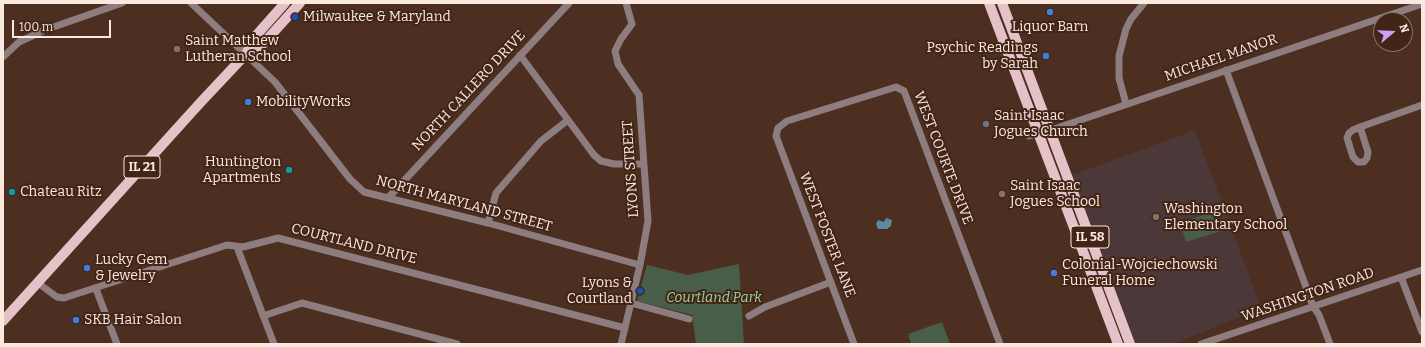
<!DOCTYPE html>
<html>
<head>
<meta charset="utf-8">
<style>
  body { margin:0 }
  #map { position:relative; width:1425px; height:347px; overflow:hidden; background:#4c2f21; font-family:Bitter,serif }
  canvas { display:block }
  .frame { position:absolute; inset:0; border:4px solid #fbe8df; pointer-events:none }
  .north { position:absolute; left:1373px; top:12px; width:40px; height:40px; box-sizing:border-box; background:#412517; border:1px solid #8b7367; border-radius:50%; rotate:71deg; font-size:11px; font-weight:700; line-height:16px; text-align:center; color:#fbe8df }
  .north::after { content:''; display:block; margin:auto; width:14px; height:18px; background:#d09dff; clip-path:polygon(50% 0,100% 100%,50% 72%,0 100%) }
  .scale { position:absolute; left:12px; top:20px; width:99px; height:18px; box-sizing:border-box; border:2px solid #fbe8df; border-top:0; padding-left:5px; font-size:12px; line-height:14px; white-space:nowrap; color:#fbe8df; -webkit-text-stroke:3px #412517; paint-order:stroke }
</style>
</head>
<body>
<div id="map">
<canvas width="1425" height="347"></canvas>
<div class="frame"></div>
<div class="north">N</div>
<div class="scale">100 m</div>
</div>
<script>
const c = document.querySelector('canvas').getContext('2d');
c.lineJoin = 'round';
function paint(path, color) {
  c.fillStyle = color;
  c.fill(path, 'evenodd');
}
function shape(rows) {
  const path = new Path2D();
  for (const r of rows) {
    path.moveTo(r[0], r[1]);
    for (let i = 2; i < r.length; i += 2) path.lineTo(r[i], r[i + 1]);
  }
  return path;
}
function trace(path, color, width, dash) {
  c.strokeStyle = color;
  c.lineWidth = width;
  c.lineCap = dash ? 'butt' : 'round';
  c.setLineDash(dash || []);
  c.stroke(path);
}
function label(font, color, halo, rows, align = 'center') {
  c.font = font + ' Bitter,serif';
  c.lineWidth = 4;
  c.setLineDash([]);
  c.textBaseline = 'middle';
  c.strokeStyle = halo;
  c.fillStyle = color;
  for (const [text, x, y, turn = 0] of rows) {
    c.save();
    c.translate(x, y);
    c.rotate((+turn || 0) * Math.PI / 180);
    c.textAlign = isNaN(turn) ? turn : align;
    if (halo) c.strokeText(text, 0, 0);
    c.fillText(text, 0, 0);
    c.restore();
  }
}
const education = shape([
  [1195,130,1261,308,1174,344,1134,344,1070,176]
]);
const green = shape([
  [1215,211,1221,231,1186,242,1180,223],
  [739,264,744,344,696,344,692,315,637,301,647,265,688,275],
  [942,322,950,344,911,344,908,334]
]);
const water = shape([
  [886,218,892,220,891,226,887,229,878,229,876,224,878,220,884,222]
]);
const minor = shape([
  [191,3,275,82,350,179,364,192,488,223,640,265],
  [520,55,594,155,601,161,614,164,644,164],
  [3,57,19,42,45,30,122,3],
  [1226,70,1313,306,1319,315,1330,344],
  [1126,104,1119,78,1119,56,1126,29,1131,19,1144,3],
  [1360,127,1368,152,1367,158,1364,162,1358,162,1353,157,1347,138,1349,133,1353,130,1360,127,1422,105],
  [1029,136,1057,128,1422,4],
  [388,198,569,3],
  [488,223,496,193,541,141,568,120],
  [237,247,274,344],
  [1401,277,1422,332],
  [38,283,57,297,64,298,227,245,243,247,278,238,625,328],
  [96,289,117,344],
  [631,303,689,319],
  [263,316,302,303,457,344],
  [749,316,765,307,831,282],
  [621,344,640,265,648,221,639,95,618,64,615,51,621,39,632,24,626,3],
  [854,344,776,136,778,128,787,121,896,87,904,91,1000,344],
  [1201,344,1422,270]
]);
const primary = shape([
  [989,3,1118,344],
  [1002,3,1130,344],
  [246,54,253,39,285,3],
  [3,321,200,103,246,54,262,45,300,3]
]);
const markers = [
  [1050,12,4,"#3f7fe0"],
  [295,17,4,"#1a4fb4"],
  [177,49,4,"#8d6e63"],
  [1046,56,4,"#3f7fe0"],
  [248,102,4,"#3f7fe0"],
  [986,124,4,"#6b7280"],
  [289,170,4,"#0f9aa8"],
  [12,192,4,"#0f9aa8"],
  [1002,194,4,"#8d6e63"],
  [1156,217,4,"#8d6e63"],
  [87,268,4,"#3f7fe0"],
  [1054,273,4,"#3f7fe0"],
  [640,291,4,"#1a4fb4"],
  [76,320,4,"#3f7fe0"]
];
const shields = [
  [142,167,36],
  [1090,237,38]
];
const shieldNames = [
  ["IL 21",142,167],
  ["IL 58",1090,237]
];
const poiNames = [
  ["Milwaukee & Maryland",303,17],
  ["Liquor Barn",1050,27,"center"],
  ["Saint Matthew",185,41],
  ["Lutheran School",185,57],
  ["Psychic Readings",1038,48,"right"],
  ["by Sarah",1038,64,"right"],
  ["MobilityWorks",256,102],
  ["Saint Isaac",994,116],
  ["Jogues Church",994,132],
  ["Huntington",281,162,"right"],
  ["Apartments",281,178,"right"],
  ["Saint Isaac",1010,186],
  ["Jogues School",1010,202],
  ["Chateau Ritz",20,192],
  ["Washington",1164,209],
  ["Elementary School",1164,225],
  ["Lucky Gem",95,260],
  ["& Jewelry",95,276],
  ["Colonial-Wojciechowski",1062,265],
  ["Funeral Home",1062,281],
  ["Lyons &",632,283,"right"],
  ["Courtland",632,299,"right"],
  ["SKB Hair Salon",84,320]
];
const streetNames = [
  ["MICHAEL MANOR",1221,58,-19],
  ["NORTH CALLERO DRIVE",469,91,-47],
  ["WEST COURTE DRIVE",943,158,69],
  ["LYONS STREET",631,169,-94],
  ["NORTH MARYLAND STREET",464,204,15],
  ["WEST FOSTER LANE",827,235,69],
  ["COURTLAND DRIVE",354,244,14],
  ["WASHINGTON ROAD",1308,295,-19]
];
const parkNames = [
  ["Courtland Park",714,298]
];
paint(education, '#4d3839');
paint(green, '#495e48');
paint(water, '#5d889d');
trace(minor, '#8e7d7f', 7);
trace(primary, '#e5c2c7', 10);
for (const [x, y, r, color] of markers) {
  const dot = new Path2D();
  dot.arc(x, y, r, 0, 2 * Math.PI);
  c.fillStyle = color;
  c.fill(dot);
  trace(dot, '#412517', 1.5);
}
for (const [x, y, w] of shields) {
  const box = new Path2D();
  box.roundRect(x - w / 2, y - 11, w, 22, 3);
  c.fillStyle = '#412517';
  c.fill(box);
  trace(box, '#fbe8df', 1);
}
label('bold 13px', '#fbe8df', null, shieldNames);
label('14px', '#fbe8df', '#412517', poiNames, 'left');
label('14px', '#fbe8df', '#412517', streetNames);
label('italic 14px', '#a0d19e', '#412517', parkNames);
</script>
</body>
</html>
